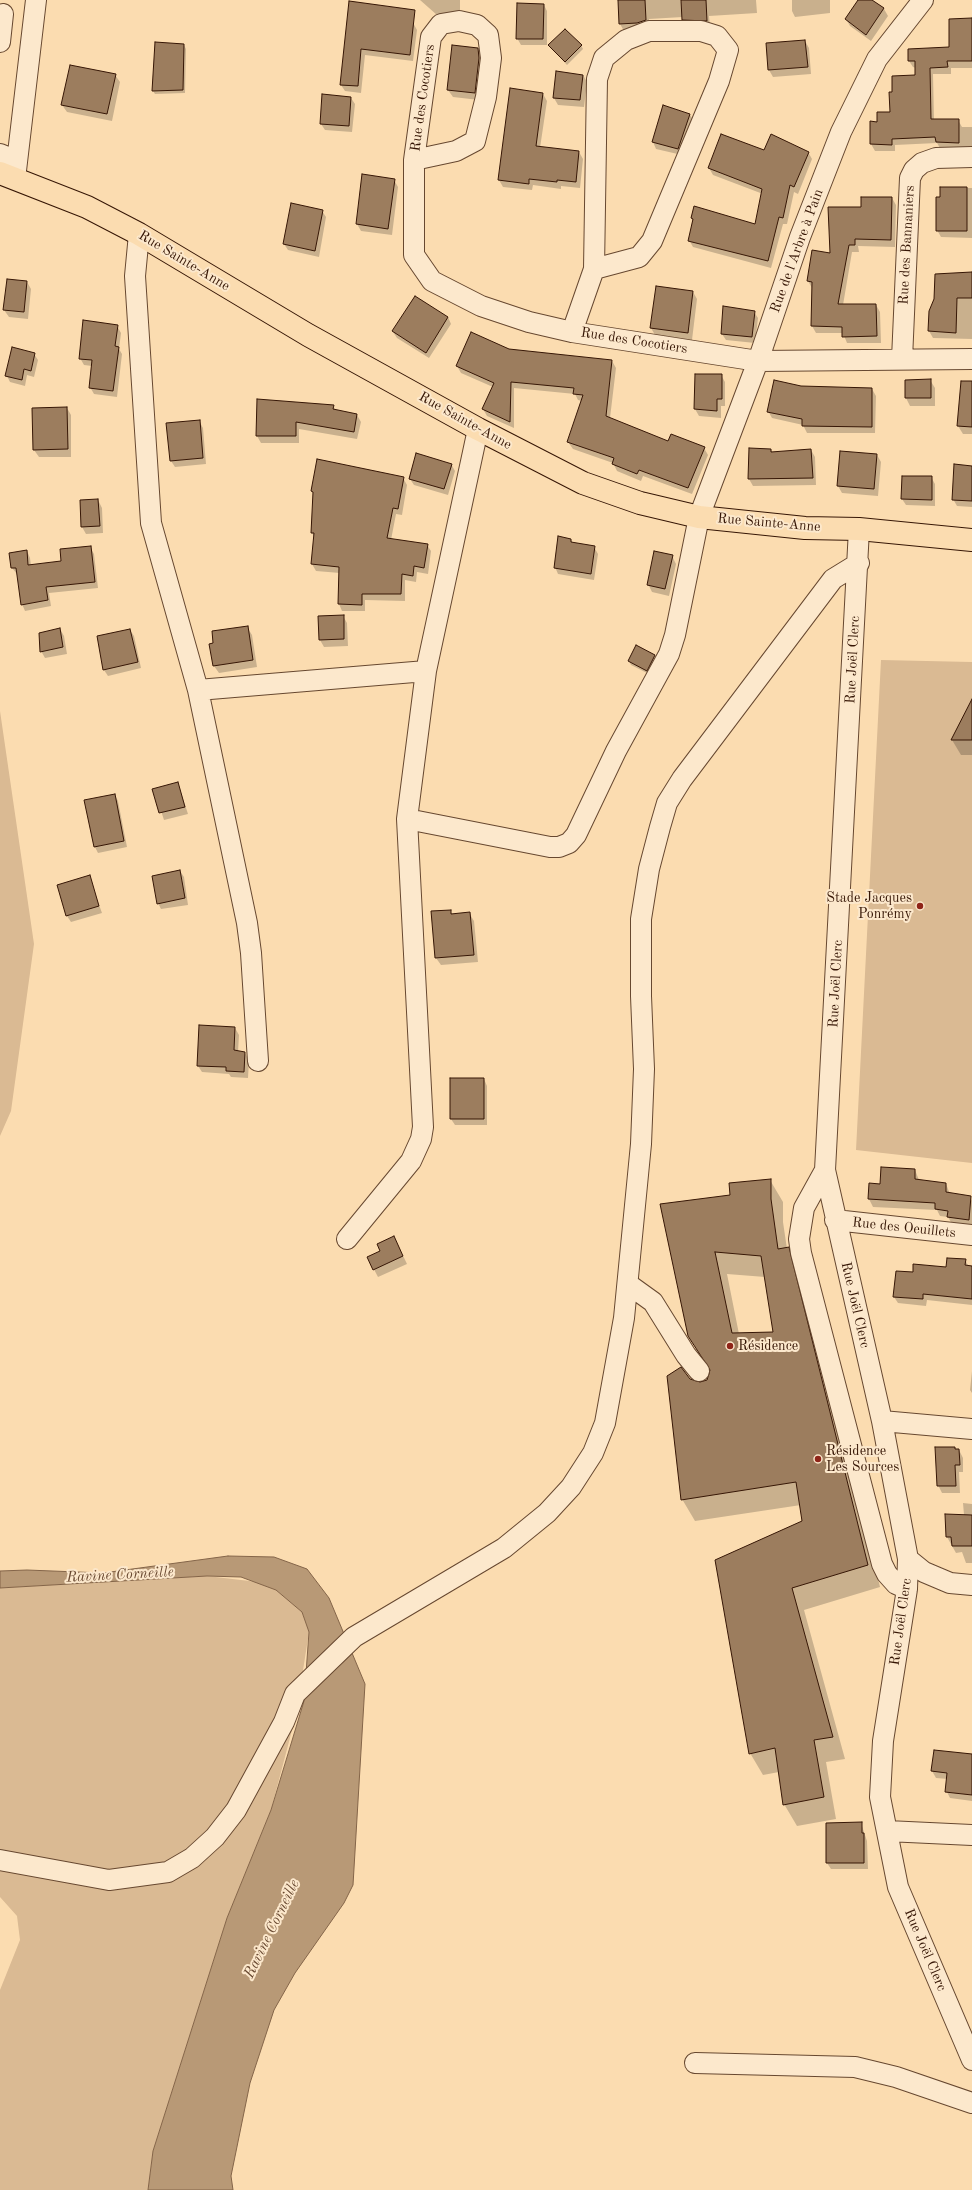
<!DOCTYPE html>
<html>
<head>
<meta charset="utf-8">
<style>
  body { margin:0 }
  canvas { display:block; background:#fbdcb0 }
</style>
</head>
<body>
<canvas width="972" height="2190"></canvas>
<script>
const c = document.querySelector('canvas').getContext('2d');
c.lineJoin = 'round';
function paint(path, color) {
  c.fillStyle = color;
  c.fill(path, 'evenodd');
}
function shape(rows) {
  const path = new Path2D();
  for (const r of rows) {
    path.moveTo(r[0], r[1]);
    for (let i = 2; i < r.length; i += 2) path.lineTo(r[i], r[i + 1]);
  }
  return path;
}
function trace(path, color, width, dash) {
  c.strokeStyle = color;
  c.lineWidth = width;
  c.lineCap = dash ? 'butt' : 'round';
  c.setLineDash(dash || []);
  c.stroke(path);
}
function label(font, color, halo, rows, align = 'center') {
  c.font = font + ' "Old Standard TT",serif';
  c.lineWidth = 4;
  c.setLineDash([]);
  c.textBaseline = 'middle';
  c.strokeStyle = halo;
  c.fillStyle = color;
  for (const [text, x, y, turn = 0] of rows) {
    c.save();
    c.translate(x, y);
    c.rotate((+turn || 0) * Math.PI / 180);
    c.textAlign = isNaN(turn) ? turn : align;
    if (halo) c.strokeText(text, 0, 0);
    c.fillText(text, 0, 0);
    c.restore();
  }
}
const green = shape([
  [881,660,972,662,972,1163,856,1150],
  [0,711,34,944,11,1111,0,1136],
  [207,1576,258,1582,276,1590,302,1612,309,1632,296,1715,271,1810,227,1918,153,2151,148,2190,0,2190,0,1990,20,1940,17,1916,0,1897,0,1588]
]);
const water = shape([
  [228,1556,274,1557,307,1569,329,1598,365,1684,353,1885,344,1903,295,1973,274,2010,250,2083,231,2176,233,2190,148,2190,153,2151,227,1918,271,1810,304,1701,309,1632,302,1612,276,1590,241,1577,207,1576,0,1588,0,1571,27,1570,103,1573,228,1556]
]);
const shadow = shape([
  [420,0,460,0,460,15,437,15],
  [619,0,680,0,682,4,682,0,756,0,757,13,709,16,710,27,687,26,683,17,649,19,649,27,624,31,620,24],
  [792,0,830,0,830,13,795,17,792,11],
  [859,0,871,0,884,9,888,16,871,41,850,26,846,19],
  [350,2,406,10,417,30,413,61,365,55,361,93,345,91,341,85],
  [544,5,547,11,547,45,521,45,517,38],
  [972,19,972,68,951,68,951,74,933,74,934,120,958,120,962,127,972,127,972,148,940,148,937,143,895,145,895,151,875,151,871,144,871,122,878,123,891,113,916,76,916,68,913,67,909,61,950,48],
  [805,41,809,48,811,74,773,77,769,70,767,44],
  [184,45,186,49,185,93,155,94,153,91],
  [549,45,581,45,583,49,567,65],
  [477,49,482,56,479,100,453,97,448,90],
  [115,75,120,82,112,121,67,112,62,105],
  [583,75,587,82,584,107,558,105,554,98],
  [543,94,547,101,540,148,579,152,583,159,580,188,561,186,561,189,533,185,532,190,503,187,499,180],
  [351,98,355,104,352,132,325,130,321,124],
  [664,107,690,115,694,121,682,155,656,149,653,142],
  [765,151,808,152,812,159,798,194,794,192,787,224,783,224,771,268,693,247,689,240,693,221,692,218,756,226,763,194,713,175,709,168],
  [394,180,398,187,392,235,361,231,357,224],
  [941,188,972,188,972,238,941,237,937,230],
  [892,198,896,205,895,247,858,246,859,252,852,252,843,305,876,305,880,312,881,343,847,343,843,333,816,333,812,326,812,288,808,281,831,254,862,208],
  [322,211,326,217,319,257,288,250,284,244],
  [972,278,972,339,933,338,929,331,930,311],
  [27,282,31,289,28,319,9,317,4,310],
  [693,292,697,299,692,340,655,335,651,328],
  [754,312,758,318,755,343,726,340,722,334],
  [448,317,451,324,429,358,397,338,393,332],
  [117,326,121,333,119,349,122,354,117,397,94,394,90,387,92,366,84,365,80,358],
  [509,350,612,361,616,368,610,418,669,442,704,448,708,455,692,494,643,476,641,481,617,471,613,463,573,449,568,442,582,401,578,400,575,394,514,388,514,428,487,416,483,409,493,387,461,373,457,366],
  [34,354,38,360,34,377,27,375,25,386,10,382,7,376],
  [721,375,725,382,725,406,721,406,721,418,699,416,695,409],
  [930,380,935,388,935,406,910,406,906,398,906,381],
  [801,387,872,389,876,396,875,433,807,433,803,425,772,418,768,411],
  [960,403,972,404,972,434,963,434,958,426],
  [333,406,336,411,357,415,361,422,357,439,299,429,299,443,261,443,257,436],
  [67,408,71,415,71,457,39,457,34,450],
  [199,421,203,428,206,464,175,467,171,461],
  [771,450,773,453,811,450,815,457,816,485,753,486,749,479],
  [877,455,881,462,878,496,842,493,838,486],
  [451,464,455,471,448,495,414,485,410,479],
  [972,467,972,507,957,506,953,499],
  [931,477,935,484,935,506,906,505,902,499],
  [403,478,407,485,402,515,396,514,391,540,427,545,431,551,428,574,417,572,416,582,405,580,405,601,365,600,365,611,342,611,339,604,340,573,316,571,312,564,315,538,312,533,314,494,312,491],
  [98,500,102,508,103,533,86,534,82,527],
  [571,540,573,543,594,547,598,554,594,580,558,574,555,567],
  [90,547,94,554,98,588,49,593,51,606,25,611,22,604,17,574,12,568,27,551,30,558,31,566,63,562],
  [672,556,676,564,669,596,652,592,648,584],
  [343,616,347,623,348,646,324,647,320,640,319,617],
  [247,627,252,635,257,667,219,673,214,666],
  [60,629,64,636,67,654,45,658,41,651],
  [130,630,134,636,141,668,108,676,104,670,99,637],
  [654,656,656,660,649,674,631,665,629,661],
  [972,701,972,755,961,755,952,740],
  [178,783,188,814,164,820,154,789],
  [115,795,118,801,127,847,98,853,95,847,85,801],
  [180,871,184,877,188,905,161,909,158,903],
  [89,877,102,913,71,922,67,916],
  [450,911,453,915,469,913,474,921,478,962,441,965,436,958],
  [235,1028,239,1035,238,1052,245,1053,249,1060,248,1078,231,1077,229,1074,202,1072,198,1066],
  [484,1079,487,1086,487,1125,455,1125,451,1119],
  [915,1170,919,1180,946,1184,950,1194,970,1197,972,1201,972,1227,952,1224,948,1217,940,1216,937,1210,873,1207,869,1199,870,1184,881,1185],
  [770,1180,783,1202,783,1222,787,1249,801,1270,880,1587,804,1610,845,1759,826,1762,836,1819,797,1826,784,1804,779,1772,763,1775,750,1753,803,1522,801,1505,695,1521,682,1499,690,1379,700,1383,707,1380,711,1372,689,1335,731,1196],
  [727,1274,765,1277,774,1332,739,1334],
  [394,1237,407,1264,378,1277,368,1258,381,1252],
  [965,1260,969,1267,972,1267,972,1305,927,1300,926,1306,898,1303,894,1297,914,1273,947,1268],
  [972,1371,972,1393,970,1390],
  [954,1448,959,1450,963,1458,963,1472,959,1472,960,1493,942,1493,938,1485],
  [963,1503,972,1504,972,1563,966,1563,962,1552,956,1553,947,1537,964,1515],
  [972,1755,972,1801,950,1798,947,1792,948,1779,936,1778,932,1771],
  [861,1823,867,1841,868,1869,831,1869,827,1863]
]);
const building = shape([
  [618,0,645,0,646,20,637,23,619,24,618,0],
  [681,0,706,0,707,21,682,20,681,0],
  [858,0,872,0,884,8,866,35,845,19,858,0],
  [349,1,415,10,410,55,361,49,358,86,340,85,349,1],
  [517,3,544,4,543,39,516,39,517,3],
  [972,18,972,61,947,61,948,67,930,68,931,119,959,119,959,143,936,142,935,137,892,139,892,145,870,144,870,121,877,122,877,112,890,112,889,92,892,92,892,76,915,75,915,61,908,61,908,49,949,47,949,19,972,18],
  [565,29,582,45,565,62,548,45,565,29],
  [805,40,808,67,768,70,766,43,805,40],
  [155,42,184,44,183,90,152,91,155,42],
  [452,45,478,48,479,58,475,93,447,90,452,45],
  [70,65,116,74,107,114,61,105,70,65],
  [556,71,583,75,580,100,553,98,556,71],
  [510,88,543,93,536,146,579,151,576,182,557,180,557,182,529,179,529,184,498,180,510,88],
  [322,94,351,97,349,126,320,124,322,94],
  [663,105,690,114,678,149,652,142,663,105],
  [721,134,764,150,771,134,809,152,794,187,790,185,783,218,779,217,768,261,688,241,693,219,691,218,694,206,755,224,762,189,708,168,721,134],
  [362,174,395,179,388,229,356,224,362,174],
  [940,187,967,187,967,231,936,231,936,197,940,197,940,187],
  [861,197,892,197,891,240,855,239,855,245,849,245,838,304,876,304,877,336,842,337,842,327,811,326,812,282,807,281,812,250,830,253,828,207,861,207,861,197],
  [291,203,323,210,315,251,283,244,291,203],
  [972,272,972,298,957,298,956,333,928,331,929,311,934,299,935,274,972,272],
  [7,279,27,281,24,312,3,310,7,279],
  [656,286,693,291,688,333,650,328,656,286],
  [415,296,448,317,426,353,392,331,415,296],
  [723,306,755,311,752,337,721,334,723,306],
  [83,320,118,325,115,346,119,347,113,391,89,388,92,360,79,359,83,320],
  [471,332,509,349,612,360,606,416,668,441,671,434,705,447,688,488,639,470,637,474,612,464,614,458,567,442,583,395,573,394,574,388,511,382,510,422,482,409,494,383,456,366,471,332],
  [12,347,35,353,31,371,24,369,22,380,5,376,12,347],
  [695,374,722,374,722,399,717,399,717,411,694,409,695,374],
  [931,379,931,398,905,398,905,380,931,379],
  [774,380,801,386,872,388,872,427,802,426,802,419,767,412,774,380],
  [961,381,972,381,972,427,957,426,961,381],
  [257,399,334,405,333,409,357,414,354,432,296,422,296,436,256,436,257,399],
  [67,407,68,449,33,450,32,408,67,407],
  [200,420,203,458,170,461,166,423,200,420],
  [749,448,771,449,771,452,811,449,813,478,748,479,749,448],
  [840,451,877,454,874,489,837,486,840,451],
  [416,453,452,464,444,489,409,479,416,453],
  [317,459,404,477,398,509,393,508,387,538,428,544,424,568,414,566,413,576,402,574,401,594,362,594,362,605,338,604,339,567,311,564,314,533,311,533,313,492,311,491,317,459],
  [954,464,972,466,972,501,952,500,954,464],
  [902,476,932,476,932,500,901,499,902,476],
  [98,499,100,526,81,527,80,500,98,499],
  [558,536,571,539,571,542,595,546,591,574,554,568,558,536],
  [91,546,95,582,46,587,48,600,21,605,16,568,11,568,9,553,27,550,28,565,61,561,60,549,91,546],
  [654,551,673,555,665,589,647,585,654,551],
  [344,615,344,639,319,640,318,616,344,615],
  [248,626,253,660,213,666,209,644,213,643,212,631,248,626],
  [60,628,63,647,40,652,39,633,60,628],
  [130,629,138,662,103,670,97,636,130,629],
  [636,645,655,655,647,671,628,661,636,645],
  [972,699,972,740,951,740,972,699],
  [178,782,185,807,159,813,152,789,178,782],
  [115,794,124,841,94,847,84,800,115,794],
  [180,870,185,898,157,904,152,876,180,870],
  [90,875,99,906,66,916,57,885,90,875],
  [451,910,451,914,470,912,474,955,435,958,431,911,451,910],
  [199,1025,235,1027,234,1050,245,1052,244,1072,226,1071,226,1067,197,1066,199,1025],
  [450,1078,484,1078,484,1119,450,1119,450,1078],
  [881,1167,915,1169,915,1179,946,1183,946,1192,971,1196,969,1220,947,1217,948,1211,935,1209,935,1203,868,1199,869,1183,880,1184,881,1167],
  [771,1179,771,1199,778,1249,789,1247,868,1565,792,1588,833,1737,814,1740,824,1797,783,1805,775,1748,749,1754,715,1560,802,1521,796,1482,681,1500,667,1376,681,1367,690,1379,700,1382,707,1380,710,1370,688,1336,660,1204,730,1195,729,1183,771,1179],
  [715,1252,761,1256,773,1332,732,1333,715,1252],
  [394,1236,403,1256,373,1270,367,1257,380,1251,377,1244,394,1236],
  [947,1258,966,1259,965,1265,972,1266,972,1299,923,1294,923,1299,893,1297,896,1271,913,1272,913,1264,946,1267,947,1258],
  [935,1447,955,1447,955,1449,959,1449,960,1465,955,1465,956,1486,937,1486,935,1447],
  [945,1514,972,1515,972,1546,952,1546,951,1537,946,1537,945,1514],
  [934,1750,972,1754,972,1795,945,1792,947,1773,931,1771,934,1750],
  [862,1822,862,1833,864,1833,864,1863,826,1863,826,1823,862,1822]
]);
const minor = shape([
  [0,42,3,14],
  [0,154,17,161],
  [414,160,456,151,475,141,486,97,491,58,488,35,477,25,459,21,441,24,431,37,414,160,414,255,432,281,481,306,529,322,572,332,758,361,972,359],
  [15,179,36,0],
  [139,234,135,276,151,523,198,690,247,923,251,953,258,1061],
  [572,332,594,269,597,79,604,58,626,40,649,31,701,31,717,36,728,50,719,81,652,241,639,257,594,269],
  [902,359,910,178,914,170,922,163,936,158,972,157],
  [859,529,825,1170,882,1421,908,1559,907,1589,883,1741,880,1797,898,1887,972,2060],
  [198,690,426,671],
  [407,819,550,847,559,847,569,843,576,835,616,751,669,654,675,635,699,517,758,361,800,237,841,132,877,59,923,0],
  [825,1170,804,1208,799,1239,801,1253,882,1564,887,1574,896,1584,907,1589],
  [835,1220,972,1235],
  [347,1239,411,1161,421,1139,423,1127,407,819,426,671,478,429],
  [628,1284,653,1302,686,1355,699,1371],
  [882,1421,972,1429],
  [908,1559,924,1572,950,1583,972,1585],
  [887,1831,972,1835],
  [0,1860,109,1880,168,1872,192,1858,215,1837,236,1810,284,1722,295,1694,354,1637,504,1548,547,1513,571,1487,593,1453,605,1423,624,1318,641,1144,644,1069,641,996,641,919,649,869,660,827,667,803,682,779,833,579,859,563],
  [695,2063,855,2067,896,2077,972,2103]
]);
const major = shape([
  [0,173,87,207,139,234,308,335,478,429,583,483,640,503,699,517,805,528,859,529,972,540]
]);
const markers = [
  [920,906,4,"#8f2418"],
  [730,1346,4,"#8f2418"],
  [818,1459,4,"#8f2418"]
];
const streetNames = [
  ["Rue des Cocotiers",423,98,-82],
  ["Rue des Bannaniers",907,245,-87],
  ["Rue de l'Arbre à Pain",797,251,-70],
  ["Rue Sainte-Anne",184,261,31],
  ["Rue des Cocotiers",634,341,9],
  ["Rue Sainte-Anne",465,421,29],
  ["Rue Sainte-Anne",769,523,5],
  ["Rue Joël Clerc",853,660,-87],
  ["Rue Joël Clerc",836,984,-87],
  ["Rue des Oeuillets",904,1228,6],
  ["Rue Joël Clerc",855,1305,77],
  ["Rue Joël Clerc",901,1622,-82],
  ["Rue Joël Clerc",925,1950,67]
];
const poiNames = [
  ["Stade Jacques",912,898,"right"],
  ["Ponrémy",912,914,"right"],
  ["Résidence",738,1346],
  ["Résidence",826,1451],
  ["Les Sources",826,1467]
];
const waterNames = [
  ["Ravine Corneille",120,1575,-3],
  ["Ravine Corneille",272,1929,-64]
];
paint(green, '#daba93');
paint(water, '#b89976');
trace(water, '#846549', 1);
paint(shadow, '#0003');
paint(building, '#9c7d5e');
trace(building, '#361605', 1);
trace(minor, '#674830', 22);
trace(major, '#361605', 24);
trace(minor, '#fce8cc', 20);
trace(major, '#fbdcb0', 22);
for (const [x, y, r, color] of markers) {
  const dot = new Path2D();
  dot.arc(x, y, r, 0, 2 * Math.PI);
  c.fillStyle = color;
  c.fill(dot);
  trace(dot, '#fce8cc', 1.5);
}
label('14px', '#361605', '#fce8cc', streetNames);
label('14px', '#361605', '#fce8cc', poiNames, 'left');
label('italic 15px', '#6a4a32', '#fce8cc', waterNames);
</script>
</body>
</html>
